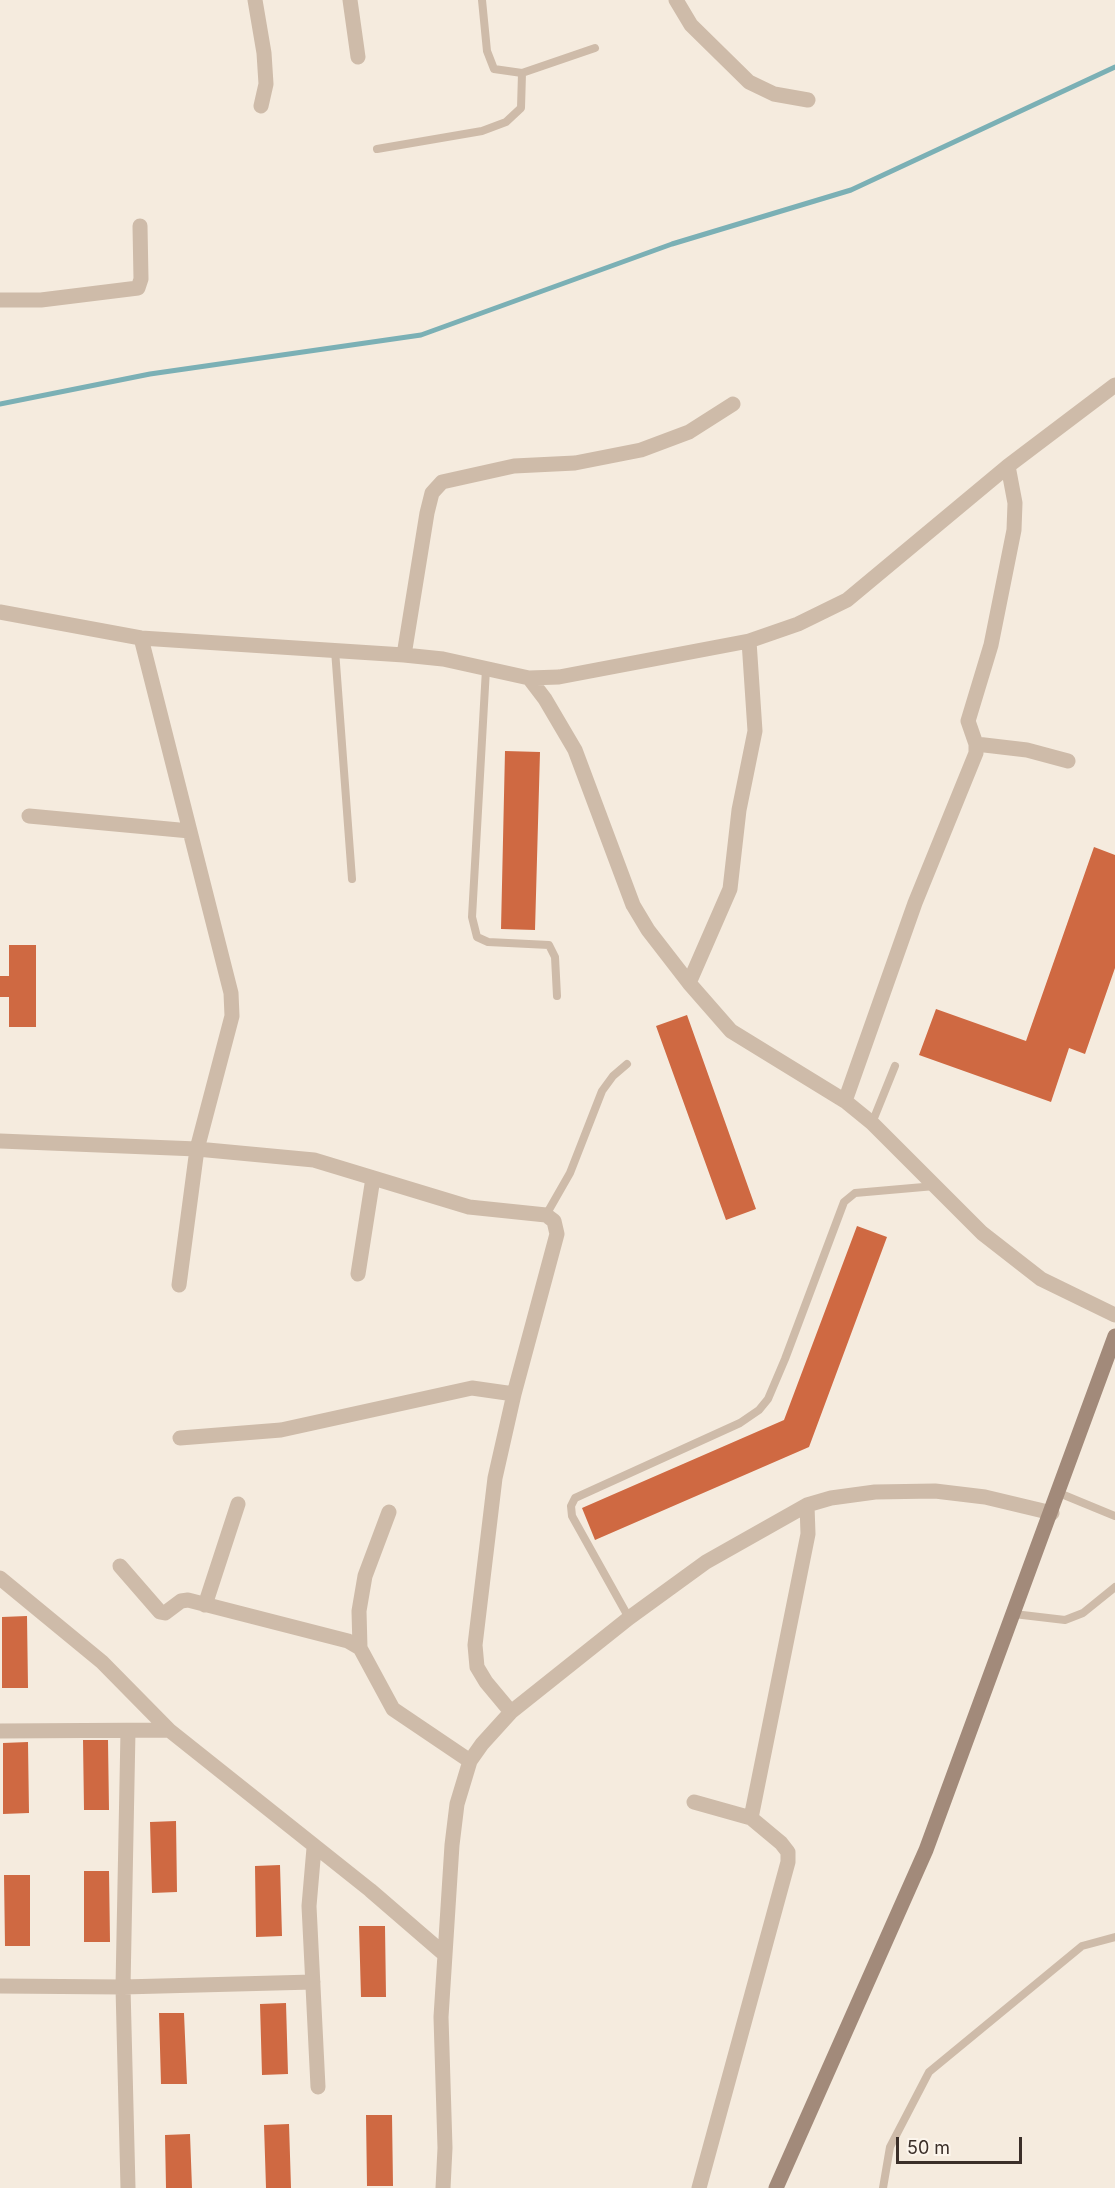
<!DOCTYPE html>
<html>
<head>
<meta charset="utf-8">
<style>
  body { margin:0 }
  #map { position:relative; width:1115px; height:2188px; overflow:hidden; background:#f5ebde; font-family:Inter,sans-serif }
  canvas { display:block }
  .scale { position:absolute; left:896px; top:2137px; width:126px; height:27px; box-sizing:border-box; border:3px solid #3b2f29; border-top:0; padding-left:8px; font-size:18px; line-height:21px; white-space:nowrap; color:#3b2f29; -webkit-text-stroke:4px #fcf5ec; paint-order:stroke }
</style>
</head>
<body>
<div id="map">
<canvas width="1115" height="2188"></canvas>
<div class="scale">50 m</div>
</div>
<script>
const c = document.querySelector('canvas').getContext('2d');
c.lineJoin = 'round';
function shape(rows) {
  const path = new Path2D();
  for (const r of rows) {
    path.moveTo(r[0], r[1]);
    for (let i = 2; i < r.length; i += 2) path.lineTo(r[i], r[i + 1]);
  }
  return path;
}
function trace(path, color, width, dash) {
  c.strokeStyle = color;
  c.lineWidth = width;
  c.lineCap = dash ? 'butt' : 'round';
  c.setLineDash(dash || []);
  c.stroke(path);
}
function paint(path, color) {
  c.fillStyle = color;
  c.fill(path, 'evenodd');
}
const stream = shape([
  [0,404,150,374,421,335,672,244,851,190,1115,67]
]);
const building = shape([
  [505,751,540,752,535,930,501,929],
  [1094,847,1115,855,1115,968,1085,1054,1069,1048,1051,1102,919,1055,936,1009,1026,1041],
  [9,945,36,945,36,1027,9,1027,9,997,0,997,0,976,9,976],
  [687,1015,756,1209,726,1220,656,1026],
  [857,1226,887,1237,809,1447,595,1540,582,1508,784,1420],
  [27,1616,28,1688,2,1688,2,1617],
  [83,1740,108,1740,109,1810,84,1810],
  [28,1742,29,1813,3,1814,3,1743],
  [176,1821,177,1892,152,1893,150,1822],
  [280,1865,282,1936,256,1937,255,1866],
  [84,1871,109,1871,110,1942,84,1942],
  [4,1875,30,1875,30,1946,5,1946],
  [359,1926,385,1926,386,1997,361,1997],
  [286,2003,288,2074,262,2075,260,2004],
  [159,2013,184,2013,187,2084,161,2084],
  [366,2115,392,2115,393,2186,367,2186],
  [289,2124,291,2188,266,2188,264,2125],
  [190,2134,192,2188,166,2188,165,2135]
]);
const service = shape([
  [482,0,487,51,494,69,522,73,595,48],
  [377,149,482,131,506,122,521,108,522,73],
  [335,650,352,879],
  [486,669,472,917,477,937,488,942,549,945,555,957,557,996],
  [872,1123,895,1066],
  [546,1215,570,1173,602,1091,613,1076,627,1064],
  [1059,1493,1115,1516],
  [1014,1614,1065,1620,1083,1613,1115,1587],
  [629,1618,572,1516,571,1506,575,1498,740,1423,759,1410,768,1399,785,1359,844,1202,855,1193,935,1186],
  [883,2188,890,2147,929,2072,1082,1946,1115,1937]
]);
const minor = shape([
  [255,0,264,53,266,84,261,106],
  [350,0,358,57],
  [676,0,691,25,749,82,774,94,808,100],
  [0,300,41,300,138,288,141,279,140,226],
  [0,612,141,638,404,655,443,659,529,678,559,677,749,641,798,624,847,600,1008,466,1115,385],
  [141,638,231,993,232,1016,197,1149,179,1285],
  [404,655,427,513,432,493,442,482,514,466,575,463,641,450,689,432,733,404],
  [529,678,545,699,575,750,633,905,648,930,689,983,731,1031,845,1101,872,1123,982,1233,1041,1279,1115,1315],
  [976,744,1027,750,1068,761],
  [29,816,190,831],
  [689,983,730,889,739,810,755,731,749,641],
  [845,1101,915,903,976,753,976,744,968,721,991,645,1014,530,1015,503,1008,466],
  [0,1141,197,1149,314,1160,469,1207,546,1215,554,1221,557,1234,514,1394,495,1478,475,1645,477,1667,486,1682,511,1712],
  [358,1274,373,1178],
  [180,1438,281,1430,472,1388,514,1394],
  [120,1566,160,1612,165,1613,181,1601,188,1600,348,1641,360,1648,393,1709,470,1761],
  [0,1578,102,1662,169,1730],
  [205,1605,238,1504],
  [360,1648,359,1611,365,1576,389,1512],
  [0,1731,169,1730,370,1890,443,1953],
  [128,1731,123,1987,128,2188],
  [694,1802,751,1818,781,1843,788,1852,788,1862,699,2188],
  [751,1818,808,1534,807,1505],
  [314,1848,309,1906,318,2087],
  [0,1986,123,1987,313,1982],
  [443,2188,445,2148,441,2017,452,1845,457,1804,470,1761,482,1744,511,1712,629,1618,706,1562,807,1505,831,1498,875,1492,935,1491,985,1497,1052,1513]
]);
const secondary = shape([
  [776,2188,926,1850,1115,1336]
]);
trace(stream, '#7bb0b5', 5);
paint(building, '#cf6942');
trace(service, '#cebba9', 8);
trace(minor, '#cebba9', 15);
trace(secondary, '#a28a7a', 15);
</script>
</body>
</html>
